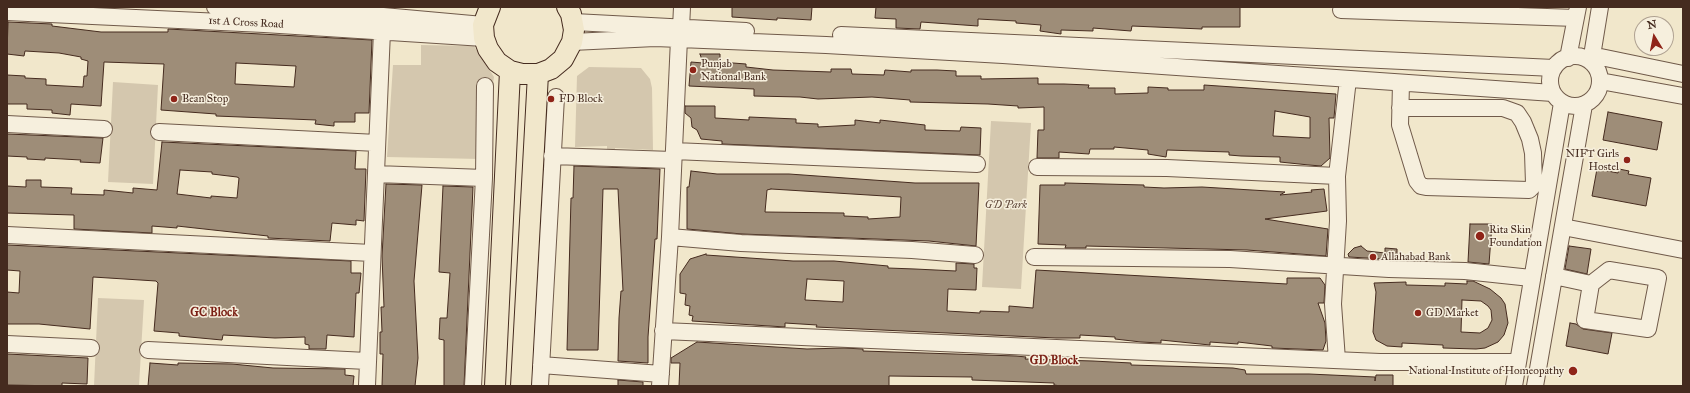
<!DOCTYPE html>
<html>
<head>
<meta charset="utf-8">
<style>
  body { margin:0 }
  #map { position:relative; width:1690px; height:393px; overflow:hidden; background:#f1e7cb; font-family:"IM FELL Great Primer",serif }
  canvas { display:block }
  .frame { position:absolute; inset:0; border:8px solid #452b1f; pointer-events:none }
  .north { position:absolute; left:1634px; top:16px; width:40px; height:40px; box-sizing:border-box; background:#f6efdd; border:1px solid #afa191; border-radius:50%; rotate:350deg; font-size:11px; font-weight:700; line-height:16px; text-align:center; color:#452b1f }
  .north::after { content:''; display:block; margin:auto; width:14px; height:18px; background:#8f2418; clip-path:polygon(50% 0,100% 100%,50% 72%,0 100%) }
</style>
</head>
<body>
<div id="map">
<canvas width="1690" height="393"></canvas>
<div class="frame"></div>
<div class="north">N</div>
</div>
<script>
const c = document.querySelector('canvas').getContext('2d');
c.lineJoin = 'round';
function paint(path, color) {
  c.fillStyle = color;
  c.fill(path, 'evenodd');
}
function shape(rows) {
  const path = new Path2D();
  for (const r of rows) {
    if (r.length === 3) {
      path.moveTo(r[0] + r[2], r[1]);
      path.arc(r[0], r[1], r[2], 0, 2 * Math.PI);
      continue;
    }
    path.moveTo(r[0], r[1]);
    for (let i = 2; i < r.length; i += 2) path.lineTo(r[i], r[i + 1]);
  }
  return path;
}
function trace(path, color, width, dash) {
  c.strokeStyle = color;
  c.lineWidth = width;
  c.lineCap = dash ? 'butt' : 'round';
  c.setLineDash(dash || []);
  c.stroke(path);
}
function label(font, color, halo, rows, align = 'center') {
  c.font = font + ' "IM FELL Great Primer",serif';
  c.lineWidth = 3;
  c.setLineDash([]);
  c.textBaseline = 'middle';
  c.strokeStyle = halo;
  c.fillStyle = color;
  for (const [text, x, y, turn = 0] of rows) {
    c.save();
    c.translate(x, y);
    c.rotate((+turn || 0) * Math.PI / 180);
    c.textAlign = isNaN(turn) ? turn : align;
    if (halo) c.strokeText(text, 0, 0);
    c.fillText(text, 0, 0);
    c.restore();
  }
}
const green = shape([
  [421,45,474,46,494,77,480,159,387,157,393,65,421,65],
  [589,67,641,68,650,79,652,88,653,150,615,148,615,157,607,157,607,146,575,147,577,76],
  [113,82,158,85,153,184,108,182],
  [991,121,1031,123,1021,289,982,287],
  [98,298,144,300,139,386,94,386]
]);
const building = shape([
  [732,7,812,7,811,20,777,18,777,20,732,17,732,7],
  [876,7,1240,7,1240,27,1202,27,1202,29,1132,26,1131,31,1093,28,1093,31,1061,30,1061,34,1040,31,1041,25,1016,23,1016,21,978,19,978,26,921,22,920,29,896,28,896,19,875,18,876,7],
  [8,22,52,24,52,26,101,32,168,32,168,29,372,40,369,113,355,113,355,122,334,122,334,126,315,124,316,120,216,116,216,114,161,110,164,64,104,62,101,106,71,104,70,115,52,113,52,110,27,109,27,104,7,104,7,75,25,76,25,78,46,79,46,85,83,87,84,76,87,76,88,61,81,59,81,57,59,53,25,51,24,56,7,54,8,22],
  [236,63,296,66,294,87,235,84,236,63],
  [700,54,720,54,720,62,746,64,746,67,773,70,831,72,831,69,851,69,852,74,884,75,885,70,911,72,911,70,937,70,956,71,956,76,981,76,981,79,1038,78,1038,84,1064,84,1089,85,1088,88,1115,88,1115,94,1148,93,1148,87,1168,88,1168,90,1204,90,1204,85,1336,94,1334,118,1329,118,1330,158,1321,166,1309,165,1280,162,1280,157,1241,156,1229,155,1229,152,1167,150,1166,157,1148,154,1148,150,1114,147,1114,149,1090,149,1089,154,1059,152,1059,158,1037,158,1038,130,1044,130,1044,107,1018,108,1018,106,988,104,910,102,910,100,872,97,818,99,800,97,754,96,754,89,689,86,691,62,703,63,700,54],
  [1275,111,1310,117,1310,138,1273,136,1275,111],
  [685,106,715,106,715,118,749,120,749,117,796,119,796,123,818,124,818,127,855,125,855,120,880,123,880,120,925,125,925,130,960,131,961,127,981,128,980,155,722,144,722,141,701,139,697,130,692,127,691,118,685,113,685,106],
  [1608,112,1662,122,1657,150,1603,140,1608,112],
  [7,134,103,138,100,163,80,162,81,160,45,158,45,160,27,159,27,157,7,156,7,134],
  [162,142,356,151,355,169,366,169,364,221,356,220,356,225,332,223,330,241,268,238,268,236,177,226,177,228,152,226,152,233,74,229,74,215,7,213,7,186,26,187,26,180,41,180,41,187,72,188,71,194,104,195,104,190,133,193,133,188,157,190,162,142],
  [180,170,212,172,212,174,237,177,239,178,237,198,211,196,211,198,177,194,180,170],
  [574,166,660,169,657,239,655,239,648,337,648,363,618,361,619,318,621,291,623,291,618,189,603,189,598,350,567,350,571,198,573,198,574,166],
  [1597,169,1618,173,1619,169,1629,171,1628,174,1651,178,1646,206,1592,196,1597,169],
  [691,171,717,174,789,174,915,183,979,183,976,246,929,241,742,234,687,229,687,187,689,187,691,171],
  [771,189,901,197,900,217,868,219,868,217,844,216,844,213,765,212,767,190,771,189],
  [1065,183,1144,185,1144,187,1164,188,1202,187,1285,192,1280,195,1312,192,1311,190,1324,189,1327,211,1265,219,1328,229,1326,256,1247,250,1086,246,1086,248,1065,248,1066,245,1038,244,1040,185,1065,185,1065,183],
  [386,184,422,185,414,281,418,358,415,386,382,386,383,354,380,354,380,332,382,332,381,307,384,307,382,256,386,184],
  [443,186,473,187,464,386,444,386,444,340,439,339,440,318,447,318,450,273,439,272,443,186],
  [1470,224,1492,224,1489,264,1468,262,1470,224],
  [7,245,351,261,351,273,361,273,359,293,356,293,354,337,327,335,326,349,309,349,309,345,305,344,305,337,275,338,223,335,222,340,179,336,179,333,154,331,158,283,156,281,93,277,90,329,39,324,7,324,7,292,19,293,20,271,7,270,7,245],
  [1361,246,1367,251,1385,253,1385,248,1397,249,1397,254,1408,255,1408,258,1401,260,1349,257,1348,254,1354,248,1361,246],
  [1569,246,1591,249,1587,274,1565,269,1569,246],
  [706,254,706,255,793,261,834,261,888,266,888,268,915,269,956,271,956,263,974,264,974,268,977,268,976,290,948,289,947,311,980,313,980,311,1009,312,1009,306,1033,308,1036,270,1287,284,1287,278,1320,278,1325,285,1324,303,1318,303,1325,323,1326,341,1323,350,1272,348,1272,346,1238,342,1238,344,1210,342,1210,345,1161,340,1161,343,1141,342,1115,339,1115,337,1080,335,1080,338,1056,338,816,327,817,325,785,323,785,327,692,321,693,316,689,315,690,306,685,305,686,294,680,293,680,274,690,259,706,254],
  [807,279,844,281,843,302,805,300,807,279],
  [1467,281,1473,281,1490,289,1501,298,1505,304,1508,323,1504,335,1498,342,1485,348,1476,349,1443,348,1443,345,1402,343,1402,347,1387,346,1376,340,1373,332,1376,292,1374,283,1406,282,1406,285,1445,286,1445,283,1467,284,1467,281],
  [1462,300,1481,301,1488,306,1491,310,1492,320,1488,328,1480,333,1461,332,1462,300],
  [1570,323,1576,324,1583,329,1612,333,1608,354,1566,346,1570,323],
  [697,342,807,349,844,348,863,349,863,351,1016,356,1026,357,1025,359,1093,361,1131,363,1131,365,1233,368,1245,370,1246,374,1309,374,1375,377,1375,381,1376,375,1393,375,1393,386,1061,386,1054,385,1054,383,972,380,972,377,889,376,889,386,679,386,680,363,671,363,671,358,697,342],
  [7,354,88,358,87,384,62,383,62,386,7,385,7,354],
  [150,363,178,365,178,363,232,364,273,368,345,369,345,375,354,376,353,386,148,386,150,363],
  [618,380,643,382,643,386,618,386,618,380]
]);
const minor = shape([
  [215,7,383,16,483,25],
  [1341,10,1576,18],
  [7,12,264,24,484,38],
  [574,22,746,31],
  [681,28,682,7],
  [841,35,1554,68],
  [572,42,655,38,826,45,1003,55,1553,93],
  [1591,55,1683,74],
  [1575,81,25],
  [1568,58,1578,7],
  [1591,62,1600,7],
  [1600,81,1683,96],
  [1400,108,1503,108,1517,113,1523,122,1530,139,1533,153,1534,184,1532,187,1529,190,1426,187,1421,186,1417,181,1400,125,1401,83],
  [7,124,104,129],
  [159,132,377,143],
  [674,151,977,164],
  [552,156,673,160],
  [1037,167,1167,168,1337,176],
  [376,174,484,178],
  [1563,227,1683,250],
  [7,235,372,253],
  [670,237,741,243,912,250,975,255],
  [1034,257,1230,259,1389,269,1465,271,1531,278],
  [1554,276,1591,284,1585,320,1648,329,1658,278,1609,270,1591,284],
  [663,331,1380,362,1517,362],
  [7,344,91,348],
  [148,350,367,361],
  [1337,360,1333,304,1338,221,1337,176,1348,79],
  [541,365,661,374],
  [367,386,382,31],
  [473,386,484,178,485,86],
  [540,386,556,97],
  [660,386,670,237,679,39],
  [1514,386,1562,103],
  [1535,386,1584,105]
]);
const major = shape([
  [490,7,483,25,484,38,488,49,497,62,510,71,522,74,538,74,551,69,563,59,572,42,574,30,571,14,567,7],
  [495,386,510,71],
  [521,386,538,74]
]);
const markers = [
  [693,70,4,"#8f2418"],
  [174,99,4,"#8f2418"],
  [551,99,4,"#8f2418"],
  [1627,160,4,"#8f2418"],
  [1480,236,5,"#8f2418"],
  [1373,257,4,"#8f2418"],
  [1418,313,4,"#8f2418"],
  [1573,371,5,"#8f2418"]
];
const streetNames = [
  ["1st A Cross Road",246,23,3]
];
const poiNames = [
  ["Punjab",701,64],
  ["National Bank",701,77],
  ["Bean Stop",182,99],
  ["FD Block",559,99],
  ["NIFT Girls",1619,154,"right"],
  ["Hostel",1619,167,"right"],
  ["Rita Skin",1489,230],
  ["Foundation",1489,243],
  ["Allahabad Bank",1381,257],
  ["GD Market",1426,313],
  ["National Institute of Homeopathy",1564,371,"right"]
];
const parkNames = [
  ["GD Park",1006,205]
];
const neighbourhoodNames = [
  ["GC Block",214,313],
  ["GD Block",1054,361]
];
paint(green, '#d4c7ae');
paint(building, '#9e8d78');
trace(building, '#452b1f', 1);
trace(minor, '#705a4a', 18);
trace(major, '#452b1f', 22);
trace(minor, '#f6efdd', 16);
trace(major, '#f1e7cb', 20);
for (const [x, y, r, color] of markers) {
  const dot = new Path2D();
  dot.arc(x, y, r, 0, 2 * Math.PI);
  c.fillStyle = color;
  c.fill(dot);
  trace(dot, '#f6efdd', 1.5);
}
label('11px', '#452b1f', '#f6efdd', streetNames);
label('11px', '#452b1f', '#f6efdd', poiNames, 'left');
label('italic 11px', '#624a3c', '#f6efdd', parkNames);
label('bold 12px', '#7a1f14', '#f6efdd', neighbourhoodNames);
</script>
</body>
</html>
